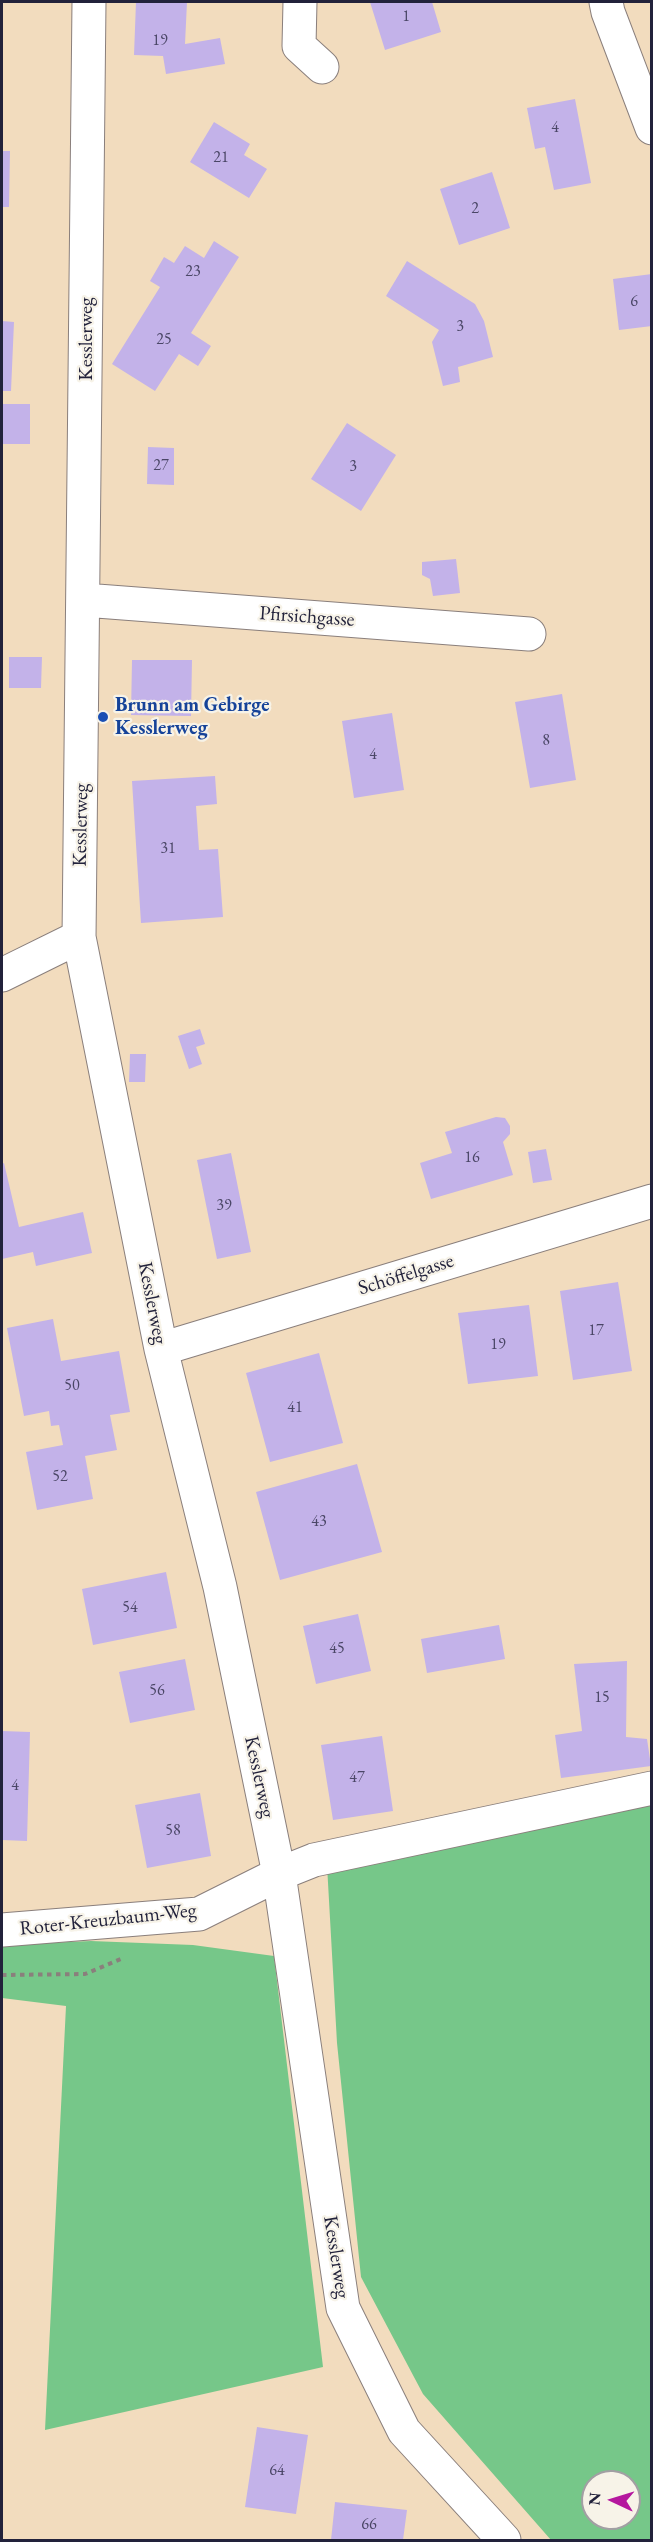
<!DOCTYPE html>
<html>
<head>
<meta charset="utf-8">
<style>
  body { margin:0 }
  #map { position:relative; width:653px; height:2542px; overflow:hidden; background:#f2dcbe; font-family:"EB Garamond",serif }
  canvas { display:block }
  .frame { position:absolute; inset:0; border:3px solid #22223b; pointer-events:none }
  .north { position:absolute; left:581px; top:2470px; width:60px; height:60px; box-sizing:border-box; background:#f7f3e8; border:2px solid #a29fa3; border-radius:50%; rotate:274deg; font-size:16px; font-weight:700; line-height:24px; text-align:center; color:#22223b }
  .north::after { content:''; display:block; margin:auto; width:21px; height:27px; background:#b5179e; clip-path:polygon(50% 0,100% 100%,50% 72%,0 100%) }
</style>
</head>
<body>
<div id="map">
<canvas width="653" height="2542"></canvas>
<div class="frame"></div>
<div class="north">N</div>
</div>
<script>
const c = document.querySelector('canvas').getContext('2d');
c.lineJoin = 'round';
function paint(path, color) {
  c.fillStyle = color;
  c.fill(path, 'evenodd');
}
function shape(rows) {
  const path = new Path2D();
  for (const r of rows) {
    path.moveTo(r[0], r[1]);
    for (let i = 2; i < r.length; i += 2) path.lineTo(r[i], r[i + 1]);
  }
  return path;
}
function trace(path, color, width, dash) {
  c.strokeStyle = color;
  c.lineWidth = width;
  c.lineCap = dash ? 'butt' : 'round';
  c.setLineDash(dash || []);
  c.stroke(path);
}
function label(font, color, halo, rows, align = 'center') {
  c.font = font + ' "EB Garamond",serif';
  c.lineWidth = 4.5;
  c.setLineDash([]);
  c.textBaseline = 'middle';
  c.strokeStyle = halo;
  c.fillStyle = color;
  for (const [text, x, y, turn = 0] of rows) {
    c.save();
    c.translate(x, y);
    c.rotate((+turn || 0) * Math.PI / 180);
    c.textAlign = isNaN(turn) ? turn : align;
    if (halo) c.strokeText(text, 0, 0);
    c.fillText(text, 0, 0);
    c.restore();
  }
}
const green = shape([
  [651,1805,651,2540,551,2540,423,2394,361,2277,337,2043,327,1865],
  [593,2482,629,2482,629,2518,593,2518],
  [91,1941,193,1945,274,1956,323,2367,45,2430,66,2006,2,1998,2,1945]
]);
const building = shape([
  [136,2,187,2,185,44,220,38,225,64,166,74,163,56,134,55],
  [370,2,432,2,441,32,385,50],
  [575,99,591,183,554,190,545,147,535,149,527,108],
  [214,122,250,144,244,155,267,169,249,198,190,162],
  [2,151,10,151,9,207,2,207],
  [492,172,510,228,459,245,440,189],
  [214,241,239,257,191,333,211,346,198,366,179,354,155,391,112,364,160,287,150,281,164,257,174,263,185,246,204,258],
  [407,261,475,304,484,321,493,357,458,367,460,382,443,386,432,342,439,330,386,296],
  [652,274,652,326,619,330,613,279],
  [2,321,14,322,11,391,2,391],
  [2,404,30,404,30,444,2,444],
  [347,423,396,455,361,511,311,479],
  [148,447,174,448,174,485,147,484],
  [456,559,460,593,433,596,430,579,422,575,422,562],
  [9,657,42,657,41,688,9,688],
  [132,660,192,660,191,716,131,715],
  [562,694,576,780,530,788,515,702],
  [392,713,404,790,354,798,342,721],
  [215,776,217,804,196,806,199,850,218,849,223,917,141,923,132,781],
  [200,1029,205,1044,196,1047,202,1064,189,1069,178,1036],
  [130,1054,146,1054,145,1082,129,1082],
  [496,1117,505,1118,510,1126,510,1134,503,1142,513,1175,431,1199,420,1163,452,1153,445,1132],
  [546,1149,552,1180,533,1183,528,1152],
  [231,1153,251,1252,217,1259,197,1160],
  [4,1163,19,1227,83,1212,92,1253,36,1266,33,1252,2,1259,2,1164],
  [618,1282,632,1371,573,1380,560,1291],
  [529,1305,538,1376,468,1384,458,1313],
  [53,1319,61,1361,119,1351,130,1412,110,1415,117,1450,85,1456,93,1499,37,1510,26,1452,63,1445,59,1425,51,1426,49,1411,24,1416,7,1328],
  [319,1353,343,1443,270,1462,246,1373],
  [357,1464,382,1552,280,1580,256,1492],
  [166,1572,177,1628,93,1645,82,1589],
  [358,1614,371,1671,316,1684,303,1626],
  [499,1625,505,1659,427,1673,421,1639],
  [185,1659,195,1710,130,1723,119,1672],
  [627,1661,626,1737,647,1739,651,1766,561,1778,555,1735,582,1731,574,1664],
  [2,1731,30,1732,27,1841,2,1840],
  [382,1736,393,1811,333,1820,321,1745],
  [200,1793,211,1856,147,1868,135,1805],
  [257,2427,308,2435,296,2514,245,2507],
  [335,2502,407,2510,403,2540,331,2540]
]);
const path = shape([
  [2,1975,85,1974,123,1958]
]);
const minor = shape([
  [89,2,79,937,161,1349,220,1587,279,1874,343,2308,404,2431,504,2540],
  [300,2,299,46,322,67],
  [606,2,608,12,652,128],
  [84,600,529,634],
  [2,975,79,937],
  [161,1349,652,1201],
  [2,1930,199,1914,279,1874,314,1860,652,1788]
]);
const markers = [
  [103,717,6,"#1a4fb4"]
];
const numberNames = [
  ["1",406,17],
  ["19",160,41],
  ["4",555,128],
  ["21",221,158],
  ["2",475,209],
  ["23",193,272],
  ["6",634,302],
  ["3",460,327],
  ["25",164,340],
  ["27",161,466],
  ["3",353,467],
  ["8",546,741],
  ["4",373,755],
  ["31",168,849],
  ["16",472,1158],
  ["39",224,1206],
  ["17",596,1331],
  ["19",498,1345],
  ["50",72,1386],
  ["41",295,1408],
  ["52",60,1477],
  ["43",319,1522],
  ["54",130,1608],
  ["45",337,1649],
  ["56",157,1691],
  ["15",602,1698],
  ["47",357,1778],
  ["4",15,1786],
  ["58",173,1831],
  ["64",277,2471],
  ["66",369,2525]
];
const streetNames = [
  ["Kesslerweg",87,339,-90],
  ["Pfirsichgasse",307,617,4],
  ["Kesslerweg",81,825,-89],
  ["Schöffelgasse",406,1275,-17],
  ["Kesslerweg",152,1303,79],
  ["Kesslerweg",259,1777,78],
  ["Roter-Kreuzbaum-Weg",108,1920,-6],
  ["Kesslerweg",336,2257,81]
];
const transitNames = [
  ["Brunn am Gebirge",115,706],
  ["Kesslerweg",115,729]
];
paint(green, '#76c789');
paint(building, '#c3b2e9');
trace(minor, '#8a7f7c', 35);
trace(path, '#8a7f7c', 4, [4.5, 4.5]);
trace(minor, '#fff', 33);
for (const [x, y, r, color] of markers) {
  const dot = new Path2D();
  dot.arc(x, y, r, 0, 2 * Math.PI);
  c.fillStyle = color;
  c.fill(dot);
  trace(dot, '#f7f3e8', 2);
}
label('16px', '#4a4666', null, numberNames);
label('20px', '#22223b', '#f7f3e8', streetNames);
label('bold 20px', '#164399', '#f7f3e8', transitNames, 'left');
</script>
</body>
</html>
